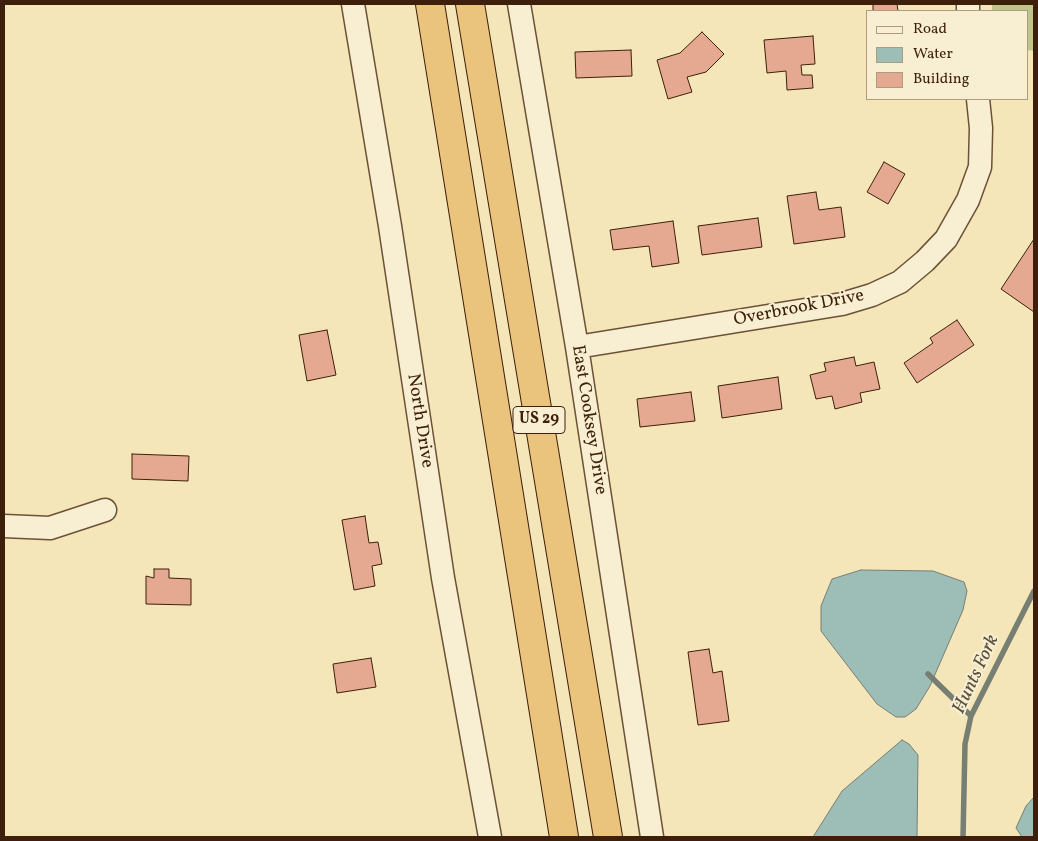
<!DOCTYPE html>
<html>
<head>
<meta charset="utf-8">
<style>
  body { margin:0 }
  #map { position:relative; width:1038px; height:841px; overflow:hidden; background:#f4e6b9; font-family:Vollkorn,serif }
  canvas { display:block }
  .frame { position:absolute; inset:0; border:5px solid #3e1f0b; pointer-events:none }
  .legend { position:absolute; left:866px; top:10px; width:162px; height:90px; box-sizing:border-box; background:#f8efd2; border:1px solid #ae9c82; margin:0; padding:6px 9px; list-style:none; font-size:15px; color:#3e1f0b }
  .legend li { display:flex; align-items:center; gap:10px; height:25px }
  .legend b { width:25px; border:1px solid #ae9c82 }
</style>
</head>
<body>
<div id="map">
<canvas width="1038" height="841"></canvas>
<div class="frame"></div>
<ul class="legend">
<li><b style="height:6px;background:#f8efd2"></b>Road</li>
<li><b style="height:14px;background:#9dbeb6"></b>Water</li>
<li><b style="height:14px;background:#e4a990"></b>Building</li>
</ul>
</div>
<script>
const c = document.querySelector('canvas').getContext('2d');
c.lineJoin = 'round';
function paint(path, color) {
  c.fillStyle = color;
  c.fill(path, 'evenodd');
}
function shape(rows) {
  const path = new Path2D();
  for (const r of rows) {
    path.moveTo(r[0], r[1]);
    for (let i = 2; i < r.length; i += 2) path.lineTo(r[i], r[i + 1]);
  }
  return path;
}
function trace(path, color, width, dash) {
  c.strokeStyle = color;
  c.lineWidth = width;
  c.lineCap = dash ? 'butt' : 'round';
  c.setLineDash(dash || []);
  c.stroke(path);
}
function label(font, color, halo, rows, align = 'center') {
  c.font = font + ' Vollkorn,serif';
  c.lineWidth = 4;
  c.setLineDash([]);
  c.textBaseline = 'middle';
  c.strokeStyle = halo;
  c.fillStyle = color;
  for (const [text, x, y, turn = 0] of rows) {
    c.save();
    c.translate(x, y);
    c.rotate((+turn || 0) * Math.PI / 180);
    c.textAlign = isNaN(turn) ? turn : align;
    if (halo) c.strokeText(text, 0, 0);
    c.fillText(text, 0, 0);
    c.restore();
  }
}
const green = shape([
  [992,4,1034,4,1034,51,1027,50,1027,11,992,11]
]);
const water = shape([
  [861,570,933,571,964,582,967,591,963,610,930,686,916,709,905,717,896,717,877,704,821,631,821,606,832,579,861,570],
  [902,740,909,744,918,755,917,837,813,837,842,791,902,740],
  [1034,797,1034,837,1022,837,1016,828,1026,806,1034,797]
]);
const stream = shape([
  [928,674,971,716],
  [963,837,965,744,971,716,1034,591]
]);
const building = shape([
  [873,4,897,4,898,11,873,11,873,4],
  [702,32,724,54,706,72,687,77,692,92,668,99,657,60,680,53,702,32],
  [813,36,815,64,801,65,802,75,812,75,813,88,787,90,786,71,767,73,764,40,813,36],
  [631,50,632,76,576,78,575,52,631,50],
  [884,162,905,174,888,204,867,192,884,162],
  [816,192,819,210,841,207,845,237,794,244,787,196,816,192],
  [758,218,762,247,702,255,698,226,758,218],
  [673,221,679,263,652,267,649,246,613,250,610,230,673,221],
  [1034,239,1034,312,1001,289,1034,239],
  [957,320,974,345,917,383,904,363,933,343,930,338,957,320],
  [327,330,336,375,307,381,299,335,327,330],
  [854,357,856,366,874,362,880,389,860,393,862,402,835,409,832,396,816,399,810,375,826,371,824,363,854,357],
  [778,377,782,409,722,418,718,386,778,377],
  [691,392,695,421,640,427,637,399,691,392],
  [132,454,189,456,188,481,132,479,132,454],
  [365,516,369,543,378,542,382,564,372,566,375,586,354,590,342,520,365,516],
  [154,569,169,569,169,578,191,579,191,605,146,604,146,576,154,578,154,569],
  [709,649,713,673,722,671,729,721,698,725,688,652,709,649],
  [371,658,376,687,337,693,333,664,371,658]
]);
const minor = shape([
  [353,4,390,226,443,578,490,837],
  [519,4,577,347,652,837],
  [968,4,968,11],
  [577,347,842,304,872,295,900,282,925,261,946,239,968,200,980,167,981,128,978,99],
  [4,526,50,528,105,510]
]);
const highway = shape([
  [430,4,564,837],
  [470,4,608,837]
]);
const shields = [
  [539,420,52]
];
const shieldNames = [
  ["US 29",539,420]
];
const streetNames = [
  ["Overbrook Drive",799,309,-11],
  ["East Cooksey Drive",588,420,81],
  ["North Drive",419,421,81]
];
const waterNames = [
  ["Hunts Fork",977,675,-65]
];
paint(green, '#bfc48d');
paint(water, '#9dbeb6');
trace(water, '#777e72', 1);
trace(stream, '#777e72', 5.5);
paint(building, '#e4a990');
trace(building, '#3e1f0b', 1);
trace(minor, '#6c5136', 25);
trace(highway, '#3e1f0b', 30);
trace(minor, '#f8efd2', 22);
trace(highway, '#eac37c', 28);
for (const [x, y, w] of shields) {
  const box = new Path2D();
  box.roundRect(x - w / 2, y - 13.5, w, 27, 4);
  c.fillStyle = '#f8efd2';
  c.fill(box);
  trace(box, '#3e1f0b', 1);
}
label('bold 16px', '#3e1f0b', null, shieldNames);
label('18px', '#3e1f0b', '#f8efd2', streetNames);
label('italic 19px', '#5a4f3e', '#f8efd2', waterNames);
</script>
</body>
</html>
